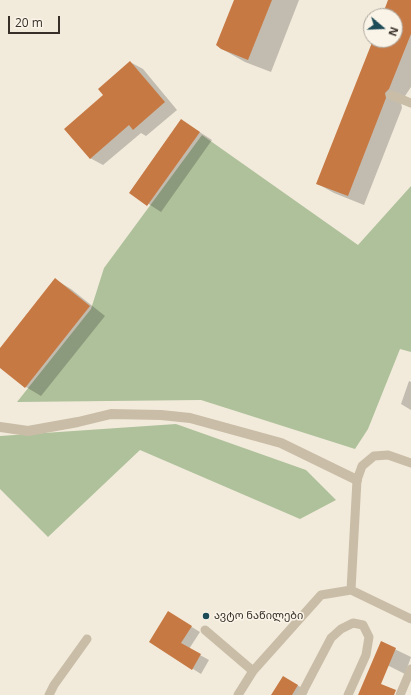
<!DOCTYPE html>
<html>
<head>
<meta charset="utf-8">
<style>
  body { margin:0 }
  #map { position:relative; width:411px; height:695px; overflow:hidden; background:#f2ebdb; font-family:"Open Sans",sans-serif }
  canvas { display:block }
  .north { position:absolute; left:363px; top:8px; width:40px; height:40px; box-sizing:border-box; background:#faf4e8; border:1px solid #aca59b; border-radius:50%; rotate:109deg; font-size:11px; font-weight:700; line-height:16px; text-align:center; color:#372f28 }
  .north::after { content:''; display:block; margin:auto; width:14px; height:18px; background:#1d4b58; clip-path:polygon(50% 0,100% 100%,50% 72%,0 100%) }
  .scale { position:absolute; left:8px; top:16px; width:52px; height:18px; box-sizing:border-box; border:2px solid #372f28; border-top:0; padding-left:5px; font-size:12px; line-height:14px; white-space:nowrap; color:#372f28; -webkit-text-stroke:3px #faf4e8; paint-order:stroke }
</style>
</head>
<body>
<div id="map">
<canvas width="411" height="695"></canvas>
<div class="north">N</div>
<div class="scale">20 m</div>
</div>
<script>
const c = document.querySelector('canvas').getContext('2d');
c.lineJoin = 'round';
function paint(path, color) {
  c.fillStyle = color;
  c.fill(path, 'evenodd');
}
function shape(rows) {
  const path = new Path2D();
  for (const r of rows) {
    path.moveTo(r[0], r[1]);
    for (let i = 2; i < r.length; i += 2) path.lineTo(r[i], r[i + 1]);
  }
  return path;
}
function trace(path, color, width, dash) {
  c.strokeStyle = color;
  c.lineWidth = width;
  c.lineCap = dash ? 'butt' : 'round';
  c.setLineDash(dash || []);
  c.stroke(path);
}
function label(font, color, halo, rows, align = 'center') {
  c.font = font + ' "Open Sans","Noto Sans Georgian",sans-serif';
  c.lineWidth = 3;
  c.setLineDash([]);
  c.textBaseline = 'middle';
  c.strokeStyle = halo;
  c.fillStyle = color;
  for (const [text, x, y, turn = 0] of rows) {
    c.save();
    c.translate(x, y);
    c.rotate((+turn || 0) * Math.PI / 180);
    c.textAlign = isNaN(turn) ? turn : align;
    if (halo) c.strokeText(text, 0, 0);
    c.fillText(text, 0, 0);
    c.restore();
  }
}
const green = shape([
  [202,135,358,245,411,186,411,352,400,349,368,429,355,449,201,400,17,402,91,309,104,268],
  [176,424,306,470,336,500,300,519,140,450,48,537,0,489,0,436]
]);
const shadow = shape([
  [235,0,299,0,271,72,245,62,222,49],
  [389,0,411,0,411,87,401,102,402,108,364,205,334,193,318,184,374,40,395,40,395,16,383,16],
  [130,62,143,69,177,110,146,136,141,133,103,165,90,158,105,96],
  [181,120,212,140,161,212,130,192],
  [56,280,71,289,105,316,41,396,26,387,0,366,0,349],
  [409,381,411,382,411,410,401,404],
  [177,618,200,632,189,649,209,660,201,674,150,642],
  [382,643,411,657,405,674,375,659],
  [294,683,308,692,306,695,272,695]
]);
const building = shape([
  [234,0,272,0,248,60,221,49,216,45],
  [388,0,411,0,411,34,389,89,385,93,386,98,348,196,316,184,373,40,395,40,395,16,382,16],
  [130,61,165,102,133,130,129,125,90,159,64,129,103,95,98,89],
  [181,119,200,132,147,206,129,193],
  [55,278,90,306,25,388,0,368,0,348],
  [168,611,192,626,181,643,201,654,192,670,149,642],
  [381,641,396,648,381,684,396,690,394,695,358,695],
  [283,676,298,685,292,695,271,695]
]);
const service = shape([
  [391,95,411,103],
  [351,590,411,619],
  [205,630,253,671],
  [49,695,54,685,87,639],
  [238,695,253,671,321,595,351,590,357,480,362,466,374,456,388,455,411,463],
  [301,695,331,638,341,629,353,623,363,625,369,637,366,655,348,695],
  [400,695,411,669]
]);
const minor = shape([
  [0,427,28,431,78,422,111,414,161,415,190,418,281,443,357,480]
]);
const markers = [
  [206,616,4,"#1d4b58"]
];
const poiNames = [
  ["ავტო ნაწილები",214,616]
];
paint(green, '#aec19b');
paint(shadow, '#0003');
paint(building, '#c77944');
trace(service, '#cabda7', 9);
trace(minor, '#cabda7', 10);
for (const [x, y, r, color] of markers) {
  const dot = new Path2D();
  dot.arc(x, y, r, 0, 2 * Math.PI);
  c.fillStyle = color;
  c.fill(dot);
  trace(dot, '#faf4e8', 1.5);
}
label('11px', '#372f28', '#faf4e8', poiNames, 'left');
</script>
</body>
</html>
